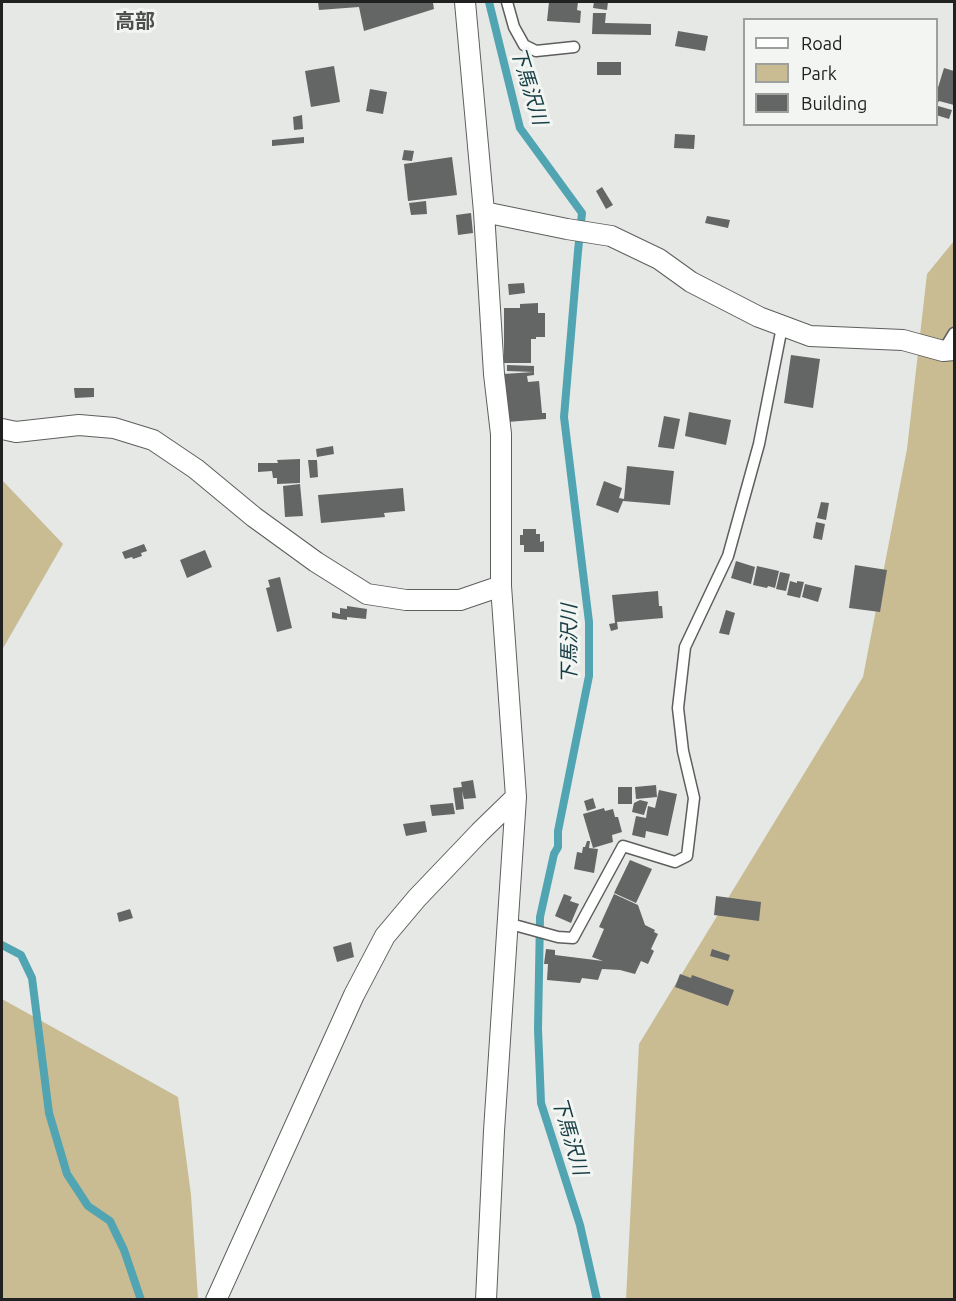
<!DOCTYPE html>
<html>
<head>
<meta charset="utf-8">
<style>
  body { margin:0 }
  #map { position:relative; width:956px; height:1301px; overflow:hidden; background:#e5e8e5; font-family:Ubuntu,sans-serif }
  canvas { display:block }
  .frame { position:absolute; inset:0; border:3px solid #202120; pointer-events:none }
  .legend { position:absolute; left:743px; top:18px; width:195px; height:108px; box-sizing:border-box; background:#f2f5f2; border:2px solid #9ea09e; margin:0; padding:8px 10px; list-style:none; font-size:18px; color:#202120 }
  .legend li { display:flex; align-items:center; gap:12px; height:30px }
  .legend b { width:30px; border:2px solid #9ea09e }
</style>
</head>
<body>
<div id="map">
<canvas width="956" height="1301"></canvas>
<div class="frame"></div>
<ul class="legend">
<li><b style="height:8px;background:#fff"></b>Road</li>
<li><b style="height:16px;background:#c9bb92"></b>Park</li>
<li><b style="height:16px;background:#636665"></b>Building</li>
</ul>
</div>
<script>
const c = document.querySelector('canvas').getContext('2d');
c.lineJoin = 'round';
function paint(path, color) {
  c.fillStyle = color;
  c.fill(path, 'evenodd');
}
function shape(rows) {
  const path = new Path2D();
  for (const r of rows) {
    path.moveTo(r[0], r[1]);
    for (let i = 2; i < r.length; i += 2) path.lineTo(r[i], r[i + 1]);
  }
  return path;
}
function trace(path, color, width, dash) {
  c.strokeStyle = color;
  c.lineWidth = width;
  c.lineCap = dash ? 'butt' : 'round';
  c.setLineDash(dash || []);
  c.stroke(path);
}
function label(font, color, halo, rows, align = 'center') {
  c.font = font + ' Ubuntu,"Noto Sans JP",sans-serif';
  c.lineWidth = 6;
  c.setLineDash([]);
  c.textBaseline = 'middle';
  c.strokeStyle = halo;
  c.fillStyle = color;
  for (const [text, x, y, turn = 0] of rows) {
    c.save();
    c.translate(x, y);
    c.rotate((+turn || 0) * Math.PI / 180);
    c.textAlign = isNaN(turn) ? turn : align;
    if (halo) c.strokeText(text, 0, 0);
    c.fillText(text, 0, 0);
    c.restore();
  }
}
const green = shape([
  [954,241,954,1299,626,1300,639,1044,863,677,907,449,927,274],
  [2,480,63,544,2,650],
  [2,999,178,1097,191,1195,198,1299,2,1299]
]);
const stream = shape([
  [489,2,520,128,582,213,578,251,564,417,589,622,589,676,558,831,558,847,554,854,540,917,538,1029,541,1103,580,1225,597,1300],
  [2,945,21,955,32,978,49,1113,67,1174,88,1206,110,1221,124,1250,141,1300]
]);
const building = shape([
  [318,2,436,2,433,3,434,9,364,31,359,7,319,10],
  [549,2,578,2,577,10,581,11,580,23,547,21],
  [594,2,608,2,607,10,593,8],
  [593,13,606,13,605,23,651,24,651,35,592,34],
  [678,31,708,36,705,51,675,46],
  [597,62,621,62,621,75,597,75],
  [334,66,340,102,311,107,305,71],
  [944,68,954,71,954,105,939,101,936,106,936,94],
  [370,89,387,92,383,114,366,111],
  [938,106,952,110,949,119,936,115],
  [302,115,303,129,294,130,293,117],
  [675,134,695,135,694,149,674,148],
  [304,137,304,143,272,146,272,140],
  [404,150,414,151,412,161,402,160],
  [452,157,457,195,408,201,404,164],
  [602,187,613,205,606,209,596,191],
  [426,201,427,214,411,215,409,203],
  [471,213,473,233,458,235,456,215],
  [707,216,730,220,728,228,705,223],
  [524,283,525,293,509,295,508,284],
  [538,303,538,313,545,313,545,337,536,337,536,339,531,339,531,363,504,363,504,308,520,308,520,304],
  [791,355,820,359,813,408,784,403],
  [507,365,534,366,534,372,507,371],
  [534,372,534,375,527,376,528,382,539,381,542,413,546,413,546,419,507,422,503,374],
  [74,388,94,388,94,397,75,398],
  [689,412,731,420,726,445,685,436],
  [664,416,680,419,674,449,658,447],
  [333,446,334,454,317,457,316,449],
  [300,459,300,483,277,484,277,478,273,478,272,471,258,472,258,463,278,463,277,460],
  [308,460,317,460,318,477,310,478],
  [627,466,674,471,670,505,623,501,618,513,596,505,604,481,622,488,619,498,624,499],
  [300,484,303,516,285,517,283,486],
  [403,488,405,511,384,513,385,517,321,523,318,495],
  [821,502,829,503,826,520,817,518],
  [816,522,825,524,822,540,813,538],
  [523,529,536,529,536,534,540,534,540,542,544,541,544,552,524,552,524,545,520,545,520,535,523,535],
  [144,544,147,551,141,553,142,556,133,559,132,557,125,559,122,552],
  [205,550,212,567,187,578,180,560],
  [736,561,755,567,751,584,731,578],
  [855,565,887,570,880,612,849,608],
  [757,566,779,571,775,588,768,586,767,588,753,585],
  [780,572,790,574,786,591,776,589],
  [280,577,292,628,277,632,266,588,270,587,268,580],
  [790,581,797,583,797,581,804,582,800,598,787,595],
  [805,584,822,588,818,602,802,597],
  [658,591,659,606,662,606,663,618,617,622,618,629,611,631,609,624,615,623,612,595],
  [347,606,367,609,366,619,347,617,347,620,332,618,332,612,340,614,340,608,347,609],
  [726,610,735,613,729,635,719,633],
  [473,780,476,798,464,799,462,791,464,809,456,810,453,788,462,787,461,782],
  [656,785,657,797,636,799,635,787],
  [618,787,632,787,632,804,618,804],
  [659,790,677,794,668,836,646,831,645,838,632,835,636,816,646,818,648,806,655,808],
  [593,798,596,808,587,811,584,801],
  [640,800,648,802,644,815,632,812,634,803],
  [453,803,455,814,432,816,430,805],
  [604,808,605,811,613,809,615,817,618,817,622,832,612,835,613,842,593,848,583,814],
  [425,821,427,832,406,836,403,824],
  [587,841,590,841,589,848,598,849,594,873,574,869,577,852,582,853,583,847,585,847],
  [630,860,652,869,636,903,614,893],
  [564,894,572,897,570,901,579,904,571,923,555,916],
  [614,894,638,905,645,925,655,930,654,932,658,934,651,949,654,951,648,964,641,961,635,974,620,970,602,969,598,980,582,978,580,983,547,980,548,964,544,964,546,949,555,950,555,955,603,961,592,957,604,929,599,927],
  [716,896,761,902,759,921,714,915],
  [130,909,133,918,119,922,117,913],
  [351,942,354,957,337,962,333,947],
  [712,949,730,955,728,961,710,956],
  [680,974,691,978,692,975,734,990,728,1006,675,987]
]);
const lane = shape([
  [507,2,514,27,524,45,536,51,574,47],
  [943,351,954,333],
  [507,923,558,937,573,938,623,846,675,862,687,856,694,798,683,751,678,708,685,647,728,556,759,444,782,327]
]);
const street = shape([
  [465,2,484,212,494,374,501,434,501,586,516,797,494,1131,486,1300],
  [484,212,567,229,611,236,659,259,691,282,759,317,810,336,903,340,943,351,954,350],
  [2,429,16,432,79,425,114,428,153,440,196,469,254,517,316,562,367,594,406,600,460,600,501,586],
  [216,1300,354,995,385,936,417,898,480,832,516,797]
]);
const neighbourhoodNames = [
  ["高部",135,21]
];
const waterNames = [
  ["下馬沢川",529,86,73],
  ["下馬沢川",569,644,-90],
  ["下馬沢川",570,1136,74]
];
paint(green, '#c9bb92');
trace(stream, '#51a4b1', 8);
paint(building, '#636665');
trace(lane, '#5d5f5d', 13);
trace(street, '#5d5f5d', 22);
trace(lane, '#fff', 10);
trace(street, '#fff', 20);
label('bold 20px', '#4d504e', '#f2f5f2', neighbourhoodNames);
label('italic 20px', '#163e44', '#f2f5f2', waterNames);
</script>
</body>
</html>
